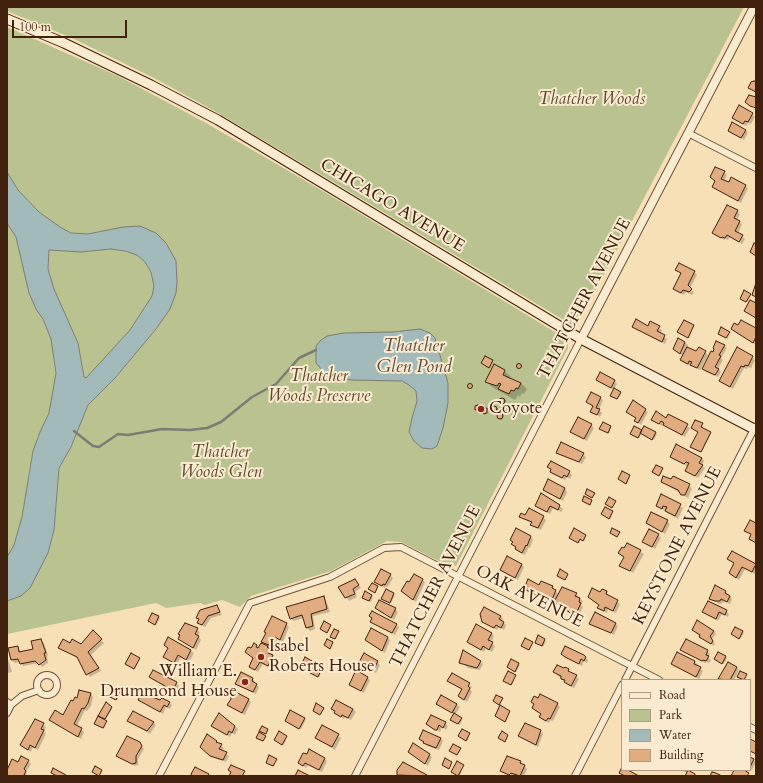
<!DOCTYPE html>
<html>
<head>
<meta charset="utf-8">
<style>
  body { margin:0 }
  #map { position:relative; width:763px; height:783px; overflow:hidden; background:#f8e0b6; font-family:Cardo,serif }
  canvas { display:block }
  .frame { position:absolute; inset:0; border:8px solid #42200e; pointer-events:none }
  .legend { position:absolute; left:621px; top:679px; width:130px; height:92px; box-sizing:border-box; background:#faebd0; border:1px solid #b09a82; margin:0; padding:5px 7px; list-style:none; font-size:12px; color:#42200e }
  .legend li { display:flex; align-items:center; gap:8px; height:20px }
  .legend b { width:20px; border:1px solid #b09a82 }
  .scale { position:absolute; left:12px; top:20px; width:115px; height:18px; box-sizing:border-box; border:2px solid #42200e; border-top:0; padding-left:5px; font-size:12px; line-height:14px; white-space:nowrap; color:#42200e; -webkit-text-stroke:3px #faebd0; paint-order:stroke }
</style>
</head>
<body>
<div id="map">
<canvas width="763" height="783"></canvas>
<div class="frame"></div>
<ul class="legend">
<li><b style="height:5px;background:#faebd0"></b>Road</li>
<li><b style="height:11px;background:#bac390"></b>Park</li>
<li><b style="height:11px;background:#a3baba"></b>Water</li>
<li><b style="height:11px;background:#e1ad80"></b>Building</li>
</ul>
<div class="scale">100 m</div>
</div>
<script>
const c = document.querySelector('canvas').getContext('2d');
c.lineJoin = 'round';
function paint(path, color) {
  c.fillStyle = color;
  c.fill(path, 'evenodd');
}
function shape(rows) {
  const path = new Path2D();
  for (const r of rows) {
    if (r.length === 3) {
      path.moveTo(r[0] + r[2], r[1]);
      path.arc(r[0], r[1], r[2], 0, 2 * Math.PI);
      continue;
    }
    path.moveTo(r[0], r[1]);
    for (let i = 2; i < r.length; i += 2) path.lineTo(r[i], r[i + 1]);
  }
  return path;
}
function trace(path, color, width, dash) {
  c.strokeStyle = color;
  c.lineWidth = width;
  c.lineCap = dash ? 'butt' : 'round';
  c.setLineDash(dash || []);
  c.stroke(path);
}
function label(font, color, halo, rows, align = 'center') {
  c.font = font + ' Cardo,serif';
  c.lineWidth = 4;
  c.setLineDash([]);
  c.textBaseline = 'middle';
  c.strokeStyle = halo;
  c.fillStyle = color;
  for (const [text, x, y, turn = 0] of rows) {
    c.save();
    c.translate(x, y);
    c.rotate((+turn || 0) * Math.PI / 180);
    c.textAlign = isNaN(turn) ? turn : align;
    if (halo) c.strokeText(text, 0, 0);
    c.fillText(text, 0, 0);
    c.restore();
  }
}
const green = shape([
  [7,7,744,7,577,326,572,325,213,110,154,78,74,39,7,11],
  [7,27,118,76,206,123,328,194,568,340,568,348,456,566,447,565,401,542,387,541,331,571,251,596,240,607,222,600,205,605,200,603,166,608,156,603,7,634,7,601,21,596,30,588,48,553,54,530,59,468,71,447,88,405,115,378,156,329,170,309,176,293,156,233,140,226,123,227,88,234,71,233,60,227,39,212,18,190,7,172],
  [7,223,16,237,36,309,43,319,51,339,56,373,49,413,40,432,33,451,22,517,14,545,7,557],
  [111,249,125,251,137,255,145,262,151,272,154,286,152,296,130,330,87,378,84,378,78,343,54,289,48,269,49,250,81,252]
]);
const water = shape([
  [7,172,18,190,39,212,60,227,71,233,88,234,123,227,140,226,156,233,166,243,176,261,177,282,176,293,170,309,156,329,115,378,88,405,71,447,59,468,54,530,48,553,30,588,21,596,7,601,7,557,14,545,22,517,33,451,40,432,49,413,56,373,51,339,43,319,36,309,29,293,16,237,7,223,7,172],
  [111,249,125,251,137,255,145,262,151,272,154,286,152,296,130,330,86,378,84,377,78,343,54,289,48,269,49,250,81,252,111,249],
  [420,329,430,333,435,338,448,383,448,403,443,428,437,446,432,449,422,448,414,441,409,432,412,418,417,401,416,391,409,385,402,381,351,380,328,377,316,363,316,346,320,341,327,336,344,333,393,332,420,329]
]);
const shadow = shape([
  [752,114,755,117,751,124,748,123,746,126,733,118],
  [745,130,748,133,744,140,729,131],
  [724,172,727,175,724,181,745,186,748,188,741,203,714,187],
  [737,211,740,214,737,220,742,224,738,234,745,239,742,244,730,237,728,240,725,239,724,240,713,233],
  [676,270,694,272,697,275,690,288,694,293,692,295,686,292,684,295,674,289,682,274],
  [750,295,748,302,741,298],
  [650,323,662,330,660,334,667,339,665,344,633,327,649,327],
  [694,326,689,338,678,332],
  [739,327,756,329,756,345,735,331],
  [729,332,728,339,720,334],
  [685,342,688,345,686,347,696,353,705,352,708,355,700,370,684,363,681,360,683,356,674,349],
  [724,346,727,348,721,358,723,360,718,369,721,372,718,377,706,372,703,369,713,353],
  [752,357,755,360,751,368,748,367,747,369,744,368,733,389,721,381],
  [493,361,490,368,484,364],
  [494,365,505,371,511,377,510,379,521,383,527,389,524,394,522,393,520,397,518,395,515,400,492,387,486,381],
  [597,380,614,381,617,384,614,389,621,394,618,399,613,396,614,390],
  [600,398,603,400,599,410,602,413,600,417,591,411,594,407,587,402],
  [501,399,505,401,505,404,500,402],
  [504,407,508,409,508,411,503,410],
  [493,408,496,408,497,412,494,412],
  [514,408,518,410,517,412,513,411],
  [645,410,648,412,641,425,636,421,637,419,627,412],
  [499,415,503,417,502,420,498,418],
  [669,415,690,428,685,437,663,424,662,426,652,420,667,419],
  [702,424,702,428,711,433,702,452,692,448,699,432,692,428],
  [591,425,594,428,587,441,572,432],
  [611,426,609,434,601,429],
  [645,427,657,434,654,440,642,433,639,438,632,435,643,431],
  [557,453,583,454,586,457,582,464],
  [671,457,702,458,704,461,702,466,705,468,698,478,686,471,688,467],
  [549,467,569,472,572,475,570,479,567,477,565,480,554,474],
  [662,469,660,476,654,473],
  [629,476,627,484,620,480],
  [673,477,692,488,688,498,662,482,671,481],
  [565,489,567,492,563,501,544,490],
  [541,494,555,502,563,509,561,512,553,508,550,514,539,508,536,505],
  [662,495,683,508,678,519,657,506],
  [612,512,611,519,604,515],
  [526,516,543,517,546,520,541,530,534,527,532,523,520,517],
  [667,521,670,524,665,534,647,523],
  [658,535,661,538,655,549,644,541],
  [585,536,585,541,581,539,579,543,571,539],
  [530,537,533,539,530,548,529,547,525,555,519,552,513,544],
  [628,544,644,554,633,573,620,565,625,557,619,553],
  [732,552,756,565,755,574,745,569,739,580,733,576,730,573,735,564,728,559],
  [522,565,524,567,518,580,501,570],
  [390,575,393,578,388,587,386,586,385,588,376,582],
  [355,580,361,588,355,592,357,597,349,601,340,587],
  [422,580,425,582,416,602,409,597],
  [540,586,552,587,559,595,576,594,583,602,581,605,583,607,578,618,555,602,554,604,525,589],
  [716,586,729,594,732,599,730,604,724,601,723,603,719,604,710,598],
  [386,590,395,595,391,603,383,599],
  [606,592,608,596,620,604,616,613,608,609,607,613,601,610,599,607,599,605,589,597],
  [366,593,373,597,371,602,364,599],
  [324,597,326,600,330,612,313,616,315,629,310,631,307,628,304,618,293,621,291,618],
  [217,606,222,615,211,618,205,627,201,625,197,618],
  [376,608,395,609,398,612,394,620],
  [726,611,729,614,728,617,722,614,718,621,703,612],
  [373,612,399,627,395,635,371,622,373,619],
  [152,614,160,618,156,625,150,622],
  [500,616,503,619,502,622,506,625,504,630,499,627,497,630,482,621],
  [698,622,712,629,716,634,712,639,715,644,714,646,696,633],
  [590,623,615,623,618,626,614,635],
  [286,624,289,627,283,642,278,639,275,643,281,648,280,650,273,646,270,650,272,653,271,656,275,659,271,668,263,664,258,672,253,669,250,666,254,658,252,649,257,646,259,648,261,644,267,647,263,642],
  [191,626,200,632,198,636,201,640,196,650,179,639],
  [736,628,744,633,740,639,734,635],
  [93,631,104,643,91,655,101,671,90,677,79,659,59,648,70,644,81,645],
  [338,632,336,639,332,637],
  [491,633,494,636,491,643,495,646,492,652,486,648,484,652,468,642],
  [387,637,390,640,385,653,366,640],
  [539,637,546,641,543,647,537,644],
  [168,638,194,653,189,662,181,657,177,665,164,657,169,648],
  [41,640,44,643,48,655,47,656,48,663,42,667,39,663,23,666,20,662,15,663,12,660,17,647,21,652,34,650],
  [532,642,530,650,523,647],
  [681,650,707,651,710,654,708,657,711,660,709,663,706,662,705,663],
  [464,652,483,664,480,670,468,668,459,660],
  [678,653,695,662,698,665,697,666,703,671,699,679,672,664],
  [718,653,727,658,724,664,716,660],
  [7,656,12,672,7,673],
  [565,656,585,658,588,660,587,663,584,661,582,666],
  [139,658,135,669,127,665],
  [511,660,520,665,516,672,509,668],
  [377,662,380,665,376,673,359,664],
  [558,666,568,669,570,673,579,679,574,688,568,685,554,672],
  [736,667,739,670,734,680,721,680,719,678],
  [322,669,319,677,313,674],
  [452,675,472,687,470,689,472,692,467,702,459,696,462,689,449,681],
  [515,676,512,685,506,682],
  [151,677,176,683,179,686,175,694],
  [368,678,370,680,364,693,350,685],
  [253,679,255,682,254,684,259,687,256,694,236,684],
  [113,689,121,693,117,700,111,697],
  [91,694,93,697,91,706,87,711,85,710,77,726,84,732,81,739,53,722,63,716,74,702],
  [441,696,460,707,455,715,462,720,460,725,453,721,455,714,437,704],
  [502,699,500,705,494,701],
  [249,700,251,702,245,715,228,705],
  [142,702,161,702,169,703,172,705,170,709,166,707,163,714],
  [107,704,112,709,106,719,101,716],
  [557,704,560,707,553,721,551,720,549,723,543,720,540,717,541,714,533,708],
  [353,709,356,712,351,720,345,717,344,719,335,713],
  [291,711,306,720,301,729,287,722],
  [509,711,506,722,496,716],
  [219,714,238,729,235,735,232,733,230,737,212,726],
  [36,720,46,727,44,732,46,734,38,750,33,747,31,752,21,745],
  [129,721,153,723,156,725,150,734],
  [106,722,104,729,96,725],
  [445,723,448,726,446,730,442,727,440,732,430,726],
  [322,727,341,738,335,750,316,738],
  [540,731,543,734,538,747,519,736],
  [469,734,468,741,460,737],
  [287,736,284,745,275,740],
  [420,739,441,739,443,741,439,750,427,746],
  [216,741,224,748,222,751,229,756,226,762,214,758,204,750],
  [139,743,144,749,138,759,138,765,135,766,117,756],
  [412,754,429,755,432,757,428,766],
  [750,758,756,762,752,770,750,769],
  [325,759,327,761,322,772,308,765,306,768,299,763],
  [276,760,274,767,268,764],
  [28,761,31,764,26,772,27,776,7,776,7,772,18,764],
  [520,761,527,769,524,776,514,775,509,776,501,770],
  [403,763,427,776,400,776,398,774],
  [463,765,460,776,454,773],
  [681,770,688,770,696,776,686,776,687,773]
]);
const stream = shape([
  [74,431,93,446,99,447,118,434,128,435,162,429,190,430,207,428,221,422,252,397,276,384,299,358,316,350]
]);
const building = shape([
  [754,81,756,82,756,92,748,88,751,82,754,81],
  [749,95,756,97,756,108,750,106,745,102,749,95],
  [739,105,753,113,748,122,745,121,743,124,732,118,739,105],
  [732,122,746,130,741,138,728,131,732,122],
  [715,167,725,171,721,179,729,182,731,177,746,185,738,201,712,187,715,181,710,177,715,167],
  [727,205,738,210,734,218,740,221,735,231,743,235,739,242,727,235,725,238,722,237,721,238,712,233,727,205],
  [754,243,756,244,756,256,750,252,754,243],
  [679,263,695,271,688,285,692,289,689,292,683,290,681,293,673,289,681,273,675,270,679,263],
  [755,286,756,287,756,297,752,295,755,286],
  [744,290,751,294,746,302,740,299,744,290],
  [750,300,756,303,756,318,744,311,750,300],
  [636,319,648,326,650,321,660,326,657,331,665,335,662,342,632,327,636,319],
  [684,320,694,325,688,338,677,332,684,320],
  [741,320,756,328,756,337,753,343,731,329,734,323,738,325,741,320],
  [721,327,730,332,726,338,718,334,721,327],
  [678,338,685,342,680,354,673,349,678,338],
  [716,341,725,345,719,355,721,356,715,367,719,369,715,375,702,369,711,351,713,352,714,349,713,348,716,341],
  [687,347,696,351,699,347,706,351,697,368,690,365,692,362,689,361,688,364,680,360,687,347],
  [737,347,753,356,748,366,745,365,744,367,741,366,730,387,719,381,737,347],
  [485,356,493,360,489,368,481,363,485,356],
  [519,366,2.5],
  [494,364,505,370,503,375,521,383,518,389,516,388,514,391,511,390,509,394,498,389,501,384,499,383,497,386,485,382,494,364],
  [600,372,615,380,611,388,596,380,600,372],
  [470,386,2.5],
  [614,388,621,392,617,399,610,396,614,388],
  [591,392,601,397,596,408,600,409,597,415,590,412,593,406,586,402,591,392],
  [502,401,3],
  [633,400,646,409,638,423,634,421,636,418,626,412,633,400],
  [505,408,3],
  [478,405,480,408,487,408,487,413,484,414,480,409,475,410,475,406,478,405],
  [515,409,3],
  [494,409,3],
  [656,411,666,418,668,414,688,424,682,435,663,425,664,423,661,421,659,424,651,420,656,411],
  [500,416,3],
  [578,417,592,424,584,439,570,432,578,417],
  [695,420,703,423,701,427,711,432,701,452,690,447,698,432,691,428,695,420],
  [603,422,611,426,608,433,599,429,603,422],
  [634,426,642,430,638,438,630,434,634,426],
  [644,426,656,432,652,440,640,433,644,426],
  [561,442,584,453,579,462,556,453,561,442],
  [676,444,702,458,699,463,703,465,695,476,685,471,689,463,686,462,684,464,670,457,676,444],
  [551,461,570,471,567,477,564,475,562,478,550,472,551,469,547,467,551,461],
  [656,465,663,468,659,476,652,472,656,465],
  [622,471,630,475,626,484,618,479,622,471],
  [663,476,671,479,673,476,690,484,685,495,681,495,678,490,661,482,663,476],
  [548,479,565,488,560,499,543,490,548,479],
  [587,489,595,493,592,498,585,494,587,489],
  [541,493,560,505,558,510,550,506,547,512,535,506,541,493],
  [661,494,681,504,675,516,665,511,667,507,663,506,662,509,656,506,661,494],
  [584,496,592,500,590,505,582,501,584,496],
  [609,497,616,501,612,508,605,504,609,497],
  [605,507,613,511,609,519,601,514,605,507],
  [529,508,544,516,538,528,530,525,532,522,519,517,521,513,525,515,529,508],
  [651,512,668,520,662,532,646,523,651,512],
  [750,520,756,523,756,543,749,539,751,534,744,531,750,520],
  [516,528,531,536,527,546,526,545,522,553,515,549,516,547,511,544,513,542,510,540,516,528],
  [574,528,586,535,583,541,580,539,578,543,569,538,574,528],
  [612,528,620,532,617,537,610,533,612,528],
  [649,529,659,534,652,547,642,542,649,529],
  [627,543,641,550,630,571,619,566,624,557,618,553,622,547,624,548,627,543],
  [732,551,756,564,752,572,742,567,736,578,729,573,734,563,727,559,732,551],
  [507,556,522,564,515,578,500,570,507,556],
  [381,569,391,574,385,585,383,584,382,586,374,582,381,569],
  [560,569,568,574,565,580,557,576,560,569],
  [414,574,423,579,413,600,401,591,407,581,409,582,414,574],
  [355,579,359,585,353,589,355,594,345,598,338,587,355,579],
  [528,579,539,585,541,581,553,586,552,588,556,590,551,602,524,589,528,579],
  [372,583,378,586,375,593,368,589,372,583],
  [715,585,726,591,725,593,730,596,727,602,721,599,720,601,715,601,709,599,715,585],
  [562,587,577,593,575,596,580,598,579,602,581,603,575,616,554,602,562,587],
  [592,588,600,592,602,589,607,591,606,594,618,600,613,611,605,607,604,611,597,608,599,605,588,597,592,588],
  [386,589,394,593,390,603,381,599,386,589],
  [365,591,372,595,369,601,362,598,365,591],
  [324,596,327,609,311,614,313,626,306,628,302,615,290,619,286,607,324,596],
  [379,600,396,608,391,618,375,608,379,600],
  [708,601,727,610,725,615,719,612,716,619,702,612,708,601],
  [217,605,220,612,208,616,202,625,197,623,199,619,196,618,200,610,217,605],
  [484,607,501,616,499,619,504,622,501,628,496,625,494,628,482,622,480,614,484,607],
  [372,611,397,624,392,633,370,622,372,618,369,616,372,611],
  [595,612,616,623,611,633,589,624,595,612],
  [152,613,159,616,155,625,148,621,152,613],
  [272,616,287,623,280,640,275,637,272,641,279,644,277,648,261,642,266,633,264,632,272,616],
  [697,620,714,631,710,636,713,641,711,644,699,637,700,635,692,630,697,620],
  [324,621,331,625,327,633,320,629,324,621],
  [185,623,198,628,195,634,199,636,193,648,178,639,180,635,178,634,185,623],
  [476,624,492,633,488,640,493,642,489,650,483,646,481,650,467,642,476,624],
  [735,627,743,631,739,639,731,634,735,627],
  [371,628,388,637,382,651,365,640,371,628],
  [334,629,339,631,335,639,330,637,334,629],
  [93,630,102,639,88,652,99,668,86,675,77,657,58,648,63,639,70,643,72,639,81,644,93,630],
  [538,635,545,639,542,646,535,643,538,635],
  [168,637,191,650,186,660,178,655,174,663,163,657,168,648,164,645,168,637],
  [525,638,533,642,529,650,521,646,525,638],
  [41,639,46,653,44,653,46,660,39,665,35,661,20,664,18,659,11,660,8,648,18,646,19,652,33,649,31,641,41,639],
  [327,639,333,642,330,649,324,645,327,639],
  [686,639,708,650,706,655,709,656,706,661,703,660,702,661,680,650,686,639],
  [254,643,257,645,256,647,258,648,261,643,268,646,267,647,270,649,268,653,273,655,268,666,260,662,255,670,249,667,253,658,245,652,248,647,251,648,254,643],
  [565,646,584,655,586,657,584,661,581,659,579,664,565,657,561,654,565,646],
  [463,650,481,661,477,668,459,663,463,650],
  [677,652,695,661,694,664,701,667,696,677,671,664,677,652],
  [718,652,726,656,722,664,714,659,718,652],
  [131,653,140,658,134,669,125,664,131,653],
  [364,653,378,661,373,671,358,664,364,653],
  [305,657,312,661,309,667,302,663,305,657],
  [511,659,519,663,515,672,507,667,511,659],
  [728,662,737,667,730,680,718,679,728,662],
  [315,664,322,668,318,677,310,673,315,664],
  [557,665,564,668,565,667,569,669,568,671,577,675,571,686,564,682,565,680,561,679,561,676,553,672,557,665],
  [153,670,177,682,172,692,164,688,165,686,149,677,153,670],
  [356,670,368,677,361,691,349,685,356,670],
  [508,671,516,675,511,685,503,681,508,671],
  [740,671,747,674,744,680,737,677,740,671],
  [241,672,253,678,252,681,257,684,253,692,235,684,241,672],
  [452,673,470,683,468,686,470,688,464,700,458,696,462,689,447,681,452,673],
  [113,687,120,691,116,700,108,696,113,687],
  [79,690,91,693,88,703,84,709,82,708,74,724,82,728,78,737,49,720,55,710,63,715,71,700,73,701,75,697,77,698,79,690],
  [234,691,249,699,242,713,227,705,231,699,230,694,234,691],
  [142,693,160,700,162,698,170,702,167,707,164,705,160,712,138,700,142,693],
  [540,694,558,703,550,719,548,718,546,721,539,717,541,714,532,708,534,704,531,702,534,696,538,698,540,694],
  [441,695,457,704,452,713,436,704,441,695],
  [496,695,503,698,499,705,493,701,496,695],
  [336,700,353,709,348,718,342,715,341,717,334,713,335,711,331,709,336,700],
  [106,702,112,707,105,719,98,716,106,702],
  [316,703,324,708,320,715,313,711,316,703],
  [500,705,510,711,505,722,495,716,500,705],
  [290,710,305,718,299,729,285,721,290,710],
  [133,711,154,722,147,731,127,721,133,711],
  [219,713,235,726,232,733,229,731,227,735,225,734,211,726,219,713],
  [454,713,462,718,458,724,450,720,454,713],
  [431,715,446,722,443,728,439,725,437,730,435,730,426,724,431,715],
  [98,716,107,721,103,728,94,724,98,716],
  [35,719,44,723,41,729,44,730,35,748,30,745,28,750,20,745,35,719],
  [525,723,541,730,536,745,518,736,525,723],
  [322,725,339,734,332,747,315,738,322,725],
  [262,726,268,729,266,734,259,731,262,726],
  [462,729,470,733,466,741,458,736,462,729],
  [423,730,441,738,436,748,423,743,424,742,419,739,423,730],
  [279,731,287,736,282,745,274,740,279,731],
  [502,731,508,735,505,742,498,738,502,731],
  [259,732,266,736,263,741,256,738,259,732],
  [207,734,217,741,216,742,222,744,219,749,227,752,223,760,210,756,200,747,207,734],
  [127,736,140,742,142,746,136,756,136,763,132,764,116,756,127,736],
  [750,739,756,742,756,754,750,751,750,739],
  [413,743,430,754,425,764,408,752,413,743],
  [453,744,461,748,457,755,449,751,453,744],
  [309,749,325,758,319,770,305,763,303,766,298,763,303,753,307,754,309,749],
  [269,755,277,759,273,766,266,763,269,755],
  [21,756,29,760,24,769,26,771,24,775,26,776,7,776,7,770,12,759,18,762,21,756],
  [507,756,521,761,520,763,525,765,520,776,511,773,509,775,500,771,507,756],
  [750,757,754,759,750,767,750,757],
  [445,758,452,762,449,769,442,765,445,758],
  [457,761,464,765,458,776,451,772,457,761],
  [403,762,427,775,427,776,397,775,397,770,403,762],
  [231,765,245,771,242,776,229,776,231,772,228,770,231,765],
  [95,766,102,770,99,776,92,772,95,766],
  [195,767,209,774,208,776,192,776,191,774,195,767],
  [622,767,622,770,628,770,639,776,625,776,619,773,622,767],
  [53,768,66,775,66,776,57,776,51,773,53,768],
  [298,770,310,776,295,776,298,770],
  [688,770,695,774,695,776,685,776,688,770],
  [734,770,744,770,749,773,747,776,731,776,734,770],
  [712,772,716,773,722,776,710,776,712,772]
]);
const minor = shape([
  [688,133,756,168],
  [47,685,10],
  [625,680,755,427],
  [7,702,11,705,22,696,39,690],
  [7,713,11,705],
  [750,727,756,730],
  [159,776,250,603,330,577,384,548,401,547,659,680],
  [355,776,581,339],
  [575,776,622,685]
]);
const tertiary = shape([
  [581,339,754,7]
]);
const secondary = shape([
  [7,19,64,43,151,85,218,120,581,339,756,430]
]);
const markers = [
  [481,409,4,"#8f2418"],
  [261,657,4,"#8f2418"],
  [245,682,4,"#8f2418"]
];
const parkNames = [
  ["Thatcher Woods",592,100],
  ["Thatcher",319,377],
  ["Woods Preserve",319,397],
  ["Thatcher",221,453],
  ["Woods Glen",221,473]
];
const streetNames = [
  ["CHICAGO AVENUE",392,206,31],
  ["THATCHER AVENUE",585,299,-62],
  ["KEYSTONE AVENUE",678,546,-63],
  ["THATCHER AVENUE",436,587,-63],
  ["OAK AVENUE",529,597,27]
];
const poiNames = [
  ["Coyote",489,409],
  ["Isabel",269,647],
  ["Roberts House",269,667],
  ["William E.",237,672,"right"],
  ["Drummond House",237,692,"right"]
];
const waterNames = [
  ["Thatcher",414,347],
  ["Glen Pond",414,368]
];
paint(green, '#bac390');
paint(water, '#a3baba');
trace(water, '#7c7c75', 1);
paint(shadow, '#0003');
trace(stream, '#7c7c75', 2.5);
paint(building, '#e1ad80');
trace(building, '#42200e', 1);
trace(minor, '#705038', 8);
trace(tertiary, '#705038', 10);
trace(secondary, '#42200e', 11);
trace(minor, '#faebd0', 6);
trace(tertiary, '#faebd0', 8);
trace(secondary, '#faebd0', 9);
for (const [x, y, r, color] of markers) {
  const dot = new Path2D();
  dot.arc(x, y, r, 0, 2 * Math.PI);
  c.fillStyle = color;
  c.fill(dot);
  trace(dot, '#faebd0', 1.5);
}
label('italic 17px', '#60492e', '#faebd0', parkNames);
label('17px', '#42200e', '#faebd0', streetNames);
label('17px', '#42200e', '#faebd0', poiNames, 'left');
label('italic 18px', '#5f4e42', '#faebd0', waterNames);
</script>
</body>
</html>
